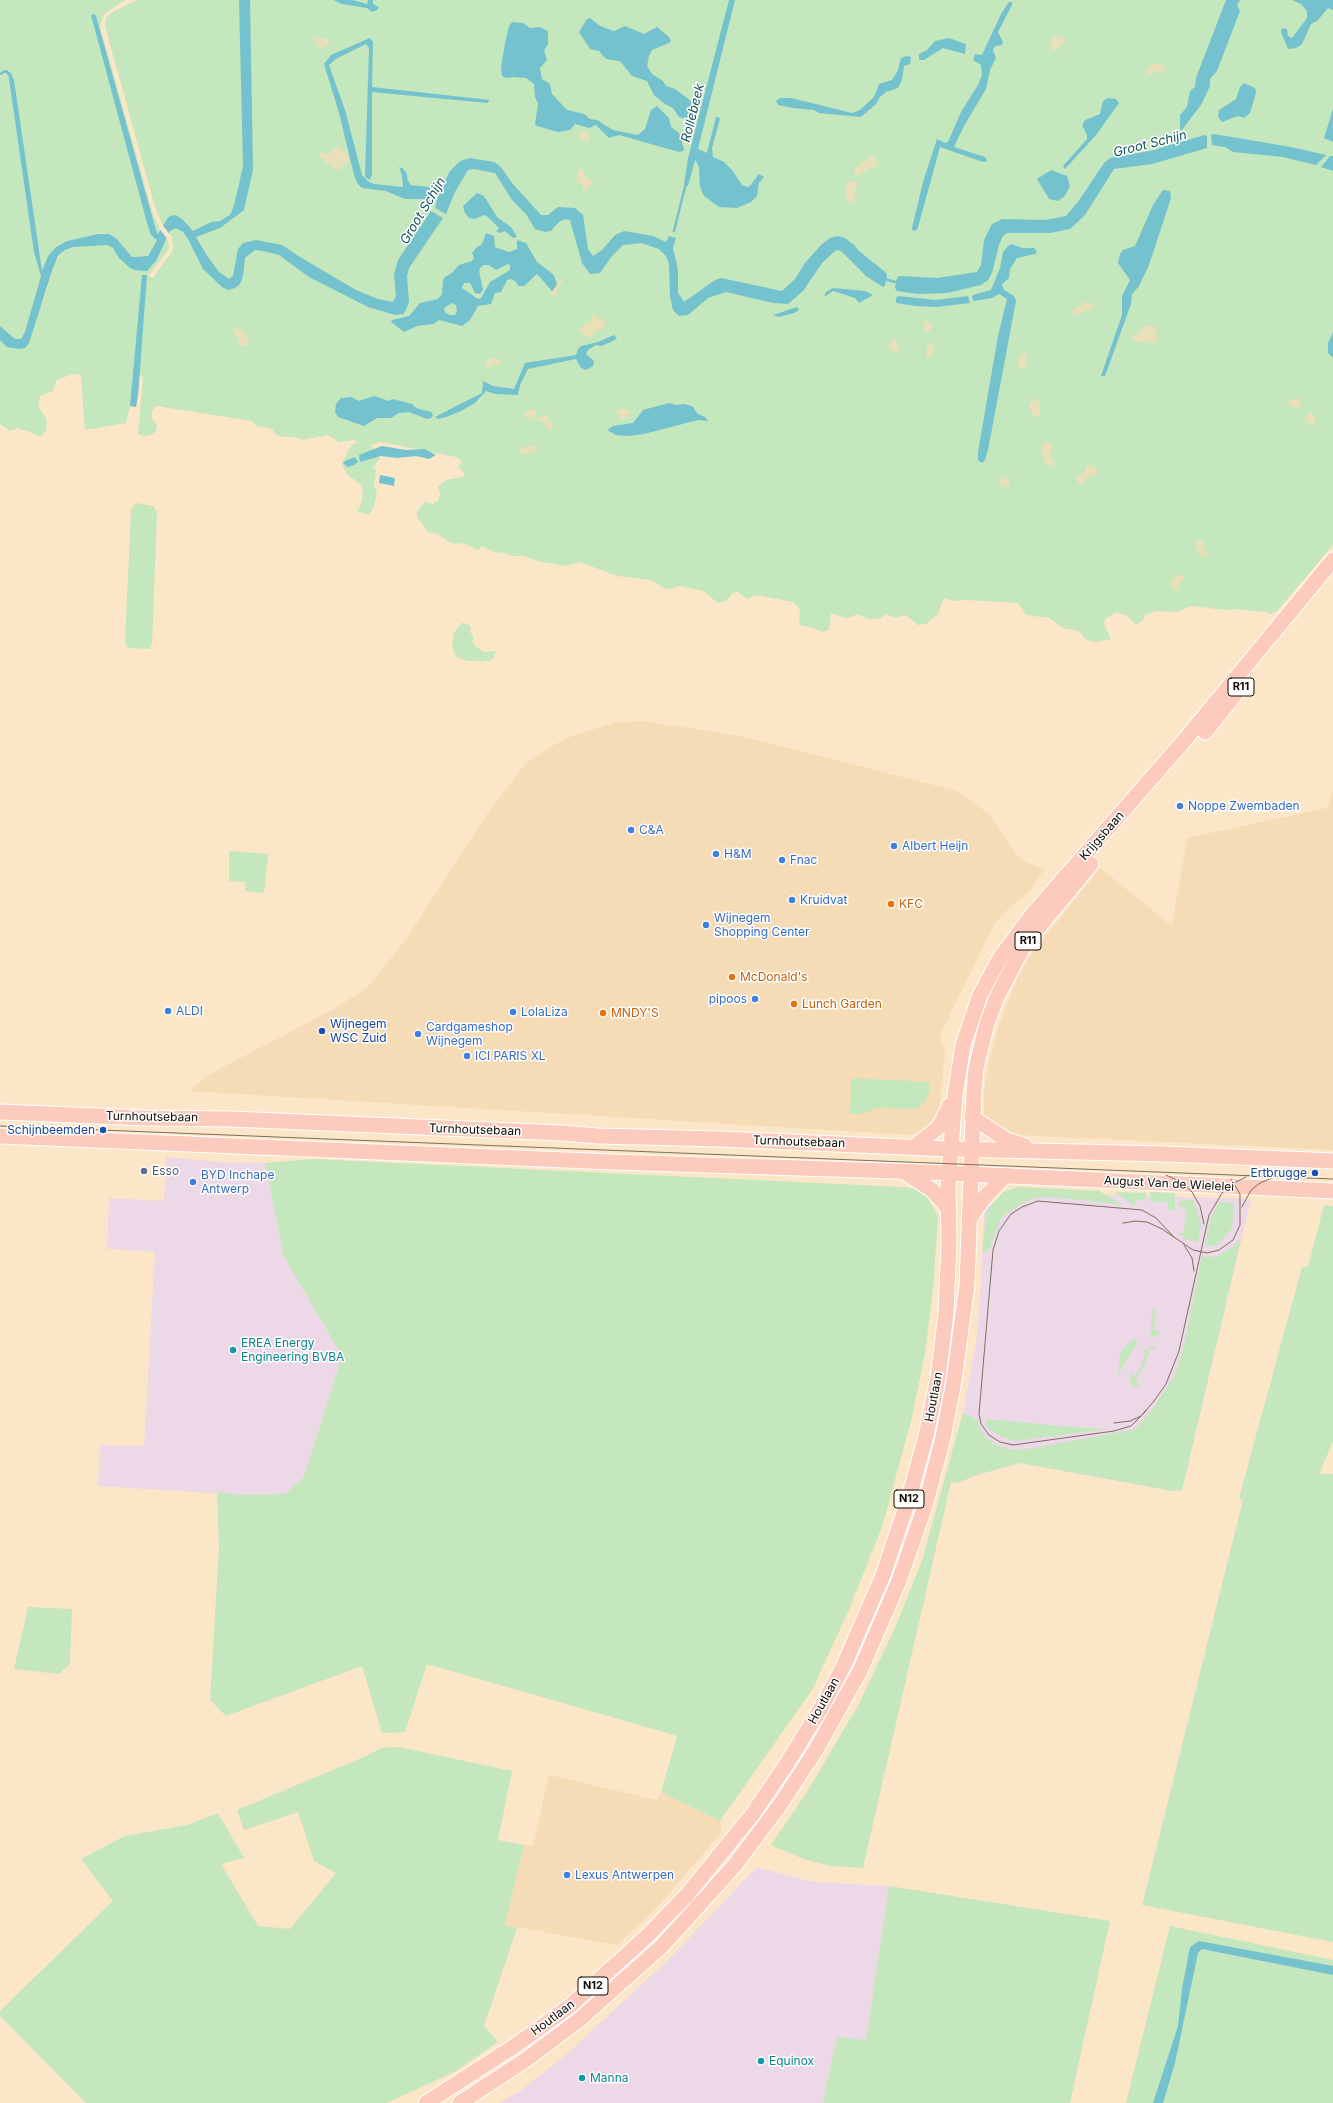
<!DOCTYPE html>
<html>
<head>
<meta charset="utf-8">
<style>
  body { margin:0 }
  canvas { display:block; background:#fbe6c7 }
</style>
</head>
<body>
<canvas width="1333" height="2103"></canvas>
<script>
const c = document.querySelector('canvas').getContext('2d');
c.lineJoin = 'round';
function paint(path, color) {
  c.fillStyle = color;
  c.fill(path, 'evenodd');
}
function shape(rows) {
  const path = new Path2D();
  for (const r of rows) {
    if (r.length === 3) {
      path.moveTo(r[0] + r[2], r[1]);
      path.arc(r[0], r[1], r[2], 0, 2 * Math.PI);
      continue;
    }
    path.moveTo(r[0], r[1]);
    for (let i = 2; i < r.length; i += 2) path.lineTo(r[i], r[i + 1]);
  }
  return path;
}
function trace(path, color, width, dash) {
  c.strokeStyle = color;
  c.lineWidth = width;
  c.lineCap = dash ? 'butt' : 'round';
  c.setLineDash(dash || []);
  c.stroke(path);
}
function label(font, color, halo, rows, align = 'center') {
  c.font = font + ' Inter,sans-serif';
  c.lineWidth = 3;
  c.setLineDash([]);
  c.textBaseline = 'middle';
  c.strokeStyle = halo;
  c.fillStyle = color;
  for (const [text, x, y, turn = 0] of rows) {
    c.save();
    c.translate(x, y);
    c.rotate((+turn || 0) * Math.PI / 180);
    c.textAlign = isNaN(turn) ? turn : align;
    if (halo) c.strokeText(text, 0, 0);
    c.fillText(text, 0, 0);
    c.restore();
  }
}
const built = shape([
  [644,721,740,736,957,791,989,814,1016,854,1028,863,1044,869,1031,890,1007,910,995,923,941,1033,940,1038,945,1052,939,1110,933,1121,926,1128,919,1133,911,1135,189,1091,208,1075,332,1010,367,988,407,938,487,814,525,764,552,746,574,735,615,723],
  [1333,792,1333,1150,1019,1135,1011,1132,984,1115,984,1093,989,1062,999,1025,1017,979,1031,955,1100,868,1172,926,1187,838,1327,808],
  [549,1775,657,1800,661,1792,720,1821,722,1832,654,1911,617,1945,505,1925,524,1845,533,1846]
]);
const industrial = shape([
  [166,1157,220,1162,265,1163,284,1257,342,1356,304,1477,285,1494,240,1495,98,1486,100,1445,144,1446,155,1252,107,1249,109,1198,164,1201],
  [1010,1192,1251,1199,1182,1490,1173,1491,1020,1463,978,1475,957,1483,944,1480,963,1413,977,1337,981,1280,984,1214,989,1205],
  [757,1867,812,1882,889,1886,866,2041,837,2038,823,2103,499,2103,519,2092,568,2053,670,1958]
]);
const green = shape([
  [0,0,125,0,104,14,100,27,153,214,161,231,148,256,132,257,117,239,104,233,67,241,56,247,48,256,35,295,43,302,55,262,65,250,99,242,111,245,117,252,152,267,166,238,169,244,169,249,148,276,153,278,173,250,172,237,162,224,155,207,105,26,106,18,112,12,137,0,1333,0,1333,545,1276,612,1271,614,1263,611,1259,612,1239,609,1226,610,1191,606,1177,612,1156,611,1145,615,1143,620,1136,625,1126,615,1116,612,1105,619,1104,624,1111,639,1096,642,1086,640,1079,631,1063,628,1049,618,1026,615,1018,603,966,600,951,601,947,598,943,600,938,614,926,624,918,625,906,615,894,618,887,614,880,619,868,619,857,614,851,617,845,618,831,613,830,625,828,630,822,632,811,627,802,626,799,623,800,609,793,602,762,596,756,595,747,599,738,592,733,593,727,600,718,603,703,591,679,586,671,589,664,588,651,580,617,576,580,562,566,566,537,561,524,556,512,556,505,553,494,552,482,546,478,550,463,543,455,544,449,542,438,534,428,532,417,517,417,512,424,502,433,504,438,501,440,494,438,487,446,480,462,477,465,475,459,467,462,461,456,457,381,442,371,445,380,459,373,467,376,470,374,487,377,491,374,506,369,515,357,511,361,504,363,493,361,485,347,474,342,464,350,447,357,442,354,440,339,442,327,435,303,440,294,437,284,437,276,435,272,429,256,426,252,421,156,406,152,411,151,417,157,425,156,431,151,435,144,436,138,434,143,377,134,372,130,406,126,423,85,430,81,375,72,374,57,380,53,391,40,396,38,406,47,420,46,431,40,437,28,431,17,428,10,431,0,424],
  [136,503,154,506,157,514,152,643,150,649,128,648,125,642,131,509],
  [461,623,468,624,471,628,470,632,474,637,472,641,476,647,484,652,496,651,493,659,489,661,468,661,456,657,452,646,454,633],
  [229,851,268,854,264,893,245,891,245,882,229,881],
  [851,1078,929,1082,929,1092,924,1103,916,1109,879,1108,859,1114,850,1114],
  [313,1159,902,1187,917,1189,927,1196,938,1217,933,1289,925,1354,911,1421,882,1527,848,1612,812,1690,720,1821,661,1792,677,1736,427,1664,405,1732,382,1733,362,1666,226,1716,210,1700,219,1547,217,1492,240,1495,285,1494,304,1477,342,1356,284,1257,265,1163],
  [1018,1187,1099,1191,1122,1205,1061,1198,1044,1197,1030,1199,1007,1213,1000,1220,989,1251,982,1251,987,1211,1003,1192],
  [1114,1192,1147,1193,1145,1200,1135,1200,1135,1206],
  [1150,1192,1175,1193,1175,1211,1168,1210,1168,1202,1150,1202],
  [1193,1200,1201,1224,1198,1243,1186,1239,1178,1233,1184,1233,1186,1208,1179,1207,1179,1201],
  [1219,1202,1234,1203,1232,1228,1220,1243,1214,1246,1205,1246,1211,1217],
  [1324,1205,1333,1206,1333,1441,1319,1474,1333,1474,1333,1942,1142,1905,1243,1500,1239,1498,1302,1267,1308,1267],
  [1241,1239,1182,1490,1173,1491,1020,1463,976,1475,957,1483,951,1482,863,1868,831,1866,806,1860,771,1845,807,1792,859,1704,895,1628,922,1561,963,1413,976,1419,984,1436,997,1446,1007,1449,1022,1450,1132,1430,1139,1425,1152,1410,1174,1376,1182,1354,1202,1256,1215,1257,1230,1249],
  [1153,1308,1156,1309,1154,1330,1160,1332,1159,1335,1150,1338],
  [1133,1339,1138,1341,1118,1375,1120,1353],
  [1154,1347,1157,1350,1150,1349,1144,1366,1135,1382,1140,1387,1133,1387,1130,1379,1130,1373,1136,1376,1146,1353,1142,1350],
  [985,1419,1071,1427,1108,1429,1015,1441,999,1436,992,1431,986,1425],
  [28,1607,72,1609,70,1664,59,1674,14,1669],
  [399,1747,512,1771,498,1840,524,1845,505,1925,517,1928,484,2026,498,2042,454,2072,387,2103,86,2103,0,2016,0,2011,113,1901,81,1859,125,1836,187,1825,218,1813,244,1858,221,1864,258,1926,290,1929,336,1873,314,1861,298,1812,244,1830,237,1810,364,1757,381,1748],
  [889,1886,1110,1921,1070,2103,823,2103,837,2037,866,2040],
  [1170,1926,1333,1960,1333,2103,1126,2103]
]);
const sand = shape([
  [1054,35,1064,39,1065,42,1055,51,1050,48],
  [317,37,322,39,327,38,330,44,319,49,314,39],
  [1152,64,1160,64,1166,68,1163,72,1155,71,1149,76,1145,71],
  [580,130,590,134,590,141,586,142,579,136],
  [337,146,346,152,349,160,348,163,345,161,341,170,332,168,331,164,325,164,325,160,319,157,319,155,323,151,324,153,331,155,330,152,333,149,338,150,335,147],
  [874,156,878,165,876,167,870,168,863,172,860,176,854,174,855,168,862,162,867,161,870,157],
  [581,169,584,171,586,177,593,182,587,190,583,190,582,184,576,181,578,171],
  [849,181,856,182,858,186,854,192,856,198,852,203,846,200,846,197,847,194,845,186],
  [561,279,563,282,558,288,558,294,552,296,551,293],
  [1085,302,1093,304,1093,309,1084,311,1077,316,1071,313,1072,311],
  [594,314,604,321,605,325,604,329,595,332,590,338,579,332,578,329,583,327,585,323,592,322,591,316],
  [926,319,931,325,932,328,928,332,925,332,924,329,925,327,923,321],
  [1152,325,1156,328,1155,333,1158,340,1157,342,1153,343,1146,340,1140,343,1132,340,1133,335,1139,333,1144,326],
  [233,327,246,332,248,344,245,347,240,345,238,337,233,334],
  [894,338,899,347,898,353,895,353,887,347],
  [931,343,935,349,931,358,926,356,926,353,928,344],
  [1026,352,1027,366,1021,369,1018,366,1020,361,1019,355],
  [494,358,501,360,501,364,498,365,493,363,489,368,486,366,485,365,489,359],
  [1034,398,1037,399,1040,404,1040,415,1038,418,1033,415,1029,406],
  [1298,398,1301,401,1299,407,1295,408,1288,404,1288,401],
  [534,408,537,411,535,416,531,419,524,417,524,413],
  [617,409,629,410,629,414,623,419,620,418,616,411],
  [1308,412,1314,415,1316,422,1314,425,1310,425,1306,417],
  [546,414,549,421,553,424,552,429,550,430,546,428,545,422,539,421,538,418],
  [1049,442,1052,448,1050,456,1055,462,1052,467,1046,464,1041,449,1043,443],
  [532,445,536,447,535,451,524,454,520,453,521,448],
  [1088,465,1097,468,1097,474,1088,477,1083,484,1078,483,1076,478,1084,473],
  [1005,482,5],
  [1200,540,1203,541,1203,548,1207,552,1208,557,1202,557,1196,549,1197,541],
  [1179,574,1184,576,1184,579,1178,585,1180,590,1174,590,1169,582]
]);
const water = shape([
  [239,0,250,0,253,170,244,210,220,228,196,237,197,239,208,257,219,272,229,279,233,276,238,249,243,243,256,240,282,245,300,257,356,290,378,299,393,302,396,296,394,274,398,260,431,211,443,218,409,268,407,276,409,302,406,310,403,314,395,315,368,307,309,277,279,255,263,251,255,250,245,258,243,276,240,284,235,288,228,290,222,287,203,269,187,237,183,232,176,228,170,231,156,261,147,271,135,270,130,268,119,258,113,248,107,245,74,247,65,250,58,256,53,268,29,343,25,348,19,349,7,347,0,340,0,326,15,339,21,339,25,332,41,276,34,252,8,72,11,73,14,80,42,271,48,256,56,247,67,241,98,234,109,234,117,239,132,257,148,256,157,240,151,235,147,223,91,15,94,14,96,16,156,230,158,234,167,219,170,216,176,215,183,220,193,231,211,222,220,221,230,215,234,206,243,166],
  [333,0,352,0,367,4,368,0,373,0,373,4,379,7,377,10,372,12,367,8,342,4],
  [729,0,735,0,698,149,707,153,716,117,718,117,720,119,712,148,713,157,724,162,732,170,742,185,748,187,750,186,759,174,764,177,759,183,757,196,751,202,737,208,719,207,704,196,700,187,699,167,695,160,688,186,684,185,688,158],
  [1226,0,1240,0,1237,5,1240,11,1217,71,1210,79,1210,86,1201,105,1181,131,1180,128,1180,115,1187,107,1190,91,1195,87,1196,78],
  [1292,0,1333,0,1333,10,1328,8,1317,21,1311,24,1302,44,1296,48,1288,49,1281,32,1282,28,1287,29,1288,36,1292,38,1307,18,1307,11,1301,4],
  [1009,2,1012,2,1012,5,998,32,1003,42,1002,45,995,46,993,50,996,58,990,70,986,89,964,126,954,147,985,157,987,160,986,162,980,161,940,147,920,220,917,230,913,231,912,228,923,182,937,139,945,143,948,142,961,112,978,85,982,75,981,65,973,60,975,54,982,55,1001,14],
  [590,18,600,26,614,31,625,26,644,34,657,27,668,36,671,40,669,43,652,50,649,56,647,66,652,74,663,81,666,86,675,89,691,101,693,110,689,116,686,119,679,117,673,108,665,104,654,95,647,81,632,76,620,61,606,59,599,51,590,49,579,32,587,19],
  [512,22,523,23,530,28,539,27,548,31,548,44,544,50,547,60,540,68,542,79,550,84,552,94,567,110,584,114,590,119,597,120,613,130,638,135,645,129,651,110,657,106,669,118,671,127,679,133,684,149,683,151,679,152,619,135,609,138,596,125,589,128,575,124,570,130,558,132,537,126,535,124,538,104,535,97,534,84,526,78,513,77,506,78,502,76,501,68,505,43,509,26],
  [370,38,373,42,372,87,490,100,487,103,372,92,372,174,370,180,365,177,369,48,366,44,336,59,329,65,345,110,362,175,369,182,374,184,403,187,402,175,399,167,402,168,406,172,408,181,411,185,429,187,431,195,428,199,405,199,386,191,362,188,357,183,354,175,339,113,324,64,331,55],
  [949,38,966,44,965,54,943,48,924,60,919,60,919,54,927,50,935,41],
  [907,56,911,57,910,64,904,66,902,80,898,88,886,92,880,97,876,104,861,117,819,113,814,110,792,108,778,105,776,101,780,98,791,98,852,113,860,110,874,97,879,84,892,80,898,70,901,58],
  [1244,83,1255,88,1256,93,1250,113,1244,118,1238,116,1222,122,1218,117,1219,110,1236,99,1240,87],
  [1108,98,1116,99,1119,103,1096,135,1065,169,1063,166,1087,139,1087,135,1082,125,1085,120,1100,114,1103,101],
  [1333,109,1333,142,1324,138],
  [1214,134,1291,147,1326,155,1316,165,1283,157,1233,152,1225,147,1212,145,1211,135],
  [1205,135,1207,136,1207,148,1152,164,1114,169,1085,215,1070,229,1050,233,1007,233,1003,236,999,245,992,273,988,280,981,285,947,293,917,294,897,291,895,288,897,278,900,276,937,278,977,272,981,265,984,240,992,224,1002,219,1045,220,1066,216,1078,202,1104,163,1110,158,1155,150,1172,144,1176,140,1180,140,1181,142],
  [1330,156,1333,156,1333,171,1321,167],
  [470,158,494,162,500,166,512,183,541,215,548,215,558,207,575,208,583,215,588,249,593,256,602,250,615,235,624,231,653,236,666,242,669,236,676,238,673,248,678,270,678,293,684,302,715,280,721,278,782,291,795,279,805,263,822,244,830,238,838,236,845,238,854,245,859,251,885,272,887,274,885,286,883,287,866,276,841,251,836,250,822,263,803,291,788,304,773,303,726,292,708,298,688,315,679,316,673,310,670,296,669,264,666,256,659,249,641,243,623,245,612,256,600,273,590,274,582,263,570,220,565,219,559,222,551,231,545,232,535,229,526,214,512,200,495,173,474,169,468,170,455,192,446,214,435,208,439,192,450,171,460,161],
  [1051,170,1067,176,1070,186,1065,196,1058,201,1049,199,1037,179],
  [1163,190,1170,191,1171,198,1149,265,1139,286,1132,294,1131,304,1105,376,1101,376,1122,315,1122,296,1130,280,1118,263,1120,254,1123,250,1135,246,1153,205],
  [477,193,484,196,497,217,511,227,517,237,513,238,505,231,500,233,496,231,499,228,488,217,484,215,474,219,469,218,465,213,463,206],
  [486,233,494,236,495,247,509,252,517,249,517,240,526,243,537,262,554,275,557,285,552,291,537,274,524,286,518,286,516,282,512,279,507,280,501,292,495,293,491,304,478,306,470,320,462,326,439,320,434,324,417,326,404,332,391,322,392,320,409,316,420,303,438,299,442,294,443,280,445,277,452,273,459,265,472,261,474,258,472,253,476,248,482,244],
  [508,264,510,265,510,270,490,282,481,298,478,299,462,288,464,283,470,283,475,293,480,294,483,290,479,271,480,268,484,265,489,265,496,270],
  [452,303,456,305,457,311,455,315,449,315,445,312,444,308],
  [1012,244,1022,248,1034,248,1037,252,1035,254,1017,258,1010,269,1009,278,1002,284,1004,290,1014,296,1016,301,988,450,985,460,982,463,978,460,978,452,998,336,1007,299,999,294,992,298,974,301,972,298,973,295,991,290,1000,268,1003,252,1008,246],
  [142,275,147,275,138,396,136,407,130,406],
  [833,288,865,291,873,295,859,303,855,298,833,291,824,297,826,292],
  [898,296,936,300,968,296,970,303,936,307,916,306,896,303,896,298],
  [797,307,799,310,794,313,779,317,773,315],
  [1333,332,1333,358,1328,353,1328,343],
  [614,335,617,338,613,341,601,346,596,345,588,350,586,354,594,361,593,366,586,370,581,368,576,359,528,369,520,385,518,395,495,394,486,391,475,403,461,411,446,417,439,419,435,417,482,393,483,381,493,386,514,389,525,363,576,355,578,349,581,346,598,342],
  [374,396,389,401,393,399,412,404,416,408,431,412,433,415,431,418,427,419,409,412,399,413,391,418,377,418,364,426,338,417,335,412,336,404,341,398,351,397,359,401],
  [669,403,676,405,684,404,692,406,698,414,705,417,708,421,698,420,644,434,629,436,616,435,607,430,613,426,633,423,643,410],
  [382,446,406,450,425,449,436,455,429,459,416,456,397,458,381,456,360,462,359,455],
  [355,457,358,462,354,465,348,467,344,464,343,462],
  [380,475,395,478,394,486,379,483],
  [1199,1941,1333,1966,1333,1975,1202,1949,1198,1953,1175,2063,1163,2103,1153,2103,1178,2026,1182,1989,1190,1947]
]);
const pier = shape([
  [162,224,170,235,168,240,159,228]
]);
const stream = shape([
  [0,74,6,71,9,74],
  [674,231,686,183],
  [884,279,899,283]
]);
const major = shape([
  [1205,732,1241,687],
  [0,1112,146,1118,230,1119,562,1133,598,1136,720,1139,950,1149,1165,1154,1333,1161],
  [972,1117,1005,1139,1025,1146],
  [0,1136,612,1162,925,1172,1333,1191],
  [914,1147,939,1127,950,1105],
  [904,1172,932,1190,949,1209],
  [970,1218,984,1198,1006,1175],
  [426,2103,516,2045,570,2006,646,1937,686,1896,752,1815,786,1765,821,1708,844,1665,883,1575,908,1501,926,1436,938,1378,946,1313,949,1241,948,1188,955,1095,963,1045,980,995,1000,958,1032,915,1183,742,1333,560],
  [460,2103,527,2059,579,2020,662,1946,682,1924,735,1865,780,1805,816,1750,860,1671,899,1581,925,1506,943,1438,954,1381,967,1285,974,1092,976,1069,986,1027,996,999,1022,949,1038,928,1091,864]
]);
const tram = shape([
  [0,1126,1333,1179],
  [1166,1175,1181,1182,1192,1192,1200,1206,1204,1224],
  [1242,1207,1251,1190,1260,1183,1272,1178],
  [1123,1223,1136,1221,1147,1222,1162,1229,1193,1250,1207,1253,1219,1250,1233,1240,1240,1225,1240,1194,1231,1179],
  [1184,1245,1192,1258,1194,1271],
  [1146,1411,1131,1426,1114,1431,1013,1445,1000,1442,989,1435,981,1424,979,1414,993,1250,999,1231,1011,1214,1022,1207,1038,1201,1142,1210,1156,1218,1174,1237],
  [1114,1423,1130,1421,1141,1416,1154,1401,1166,1384,1179,1351,1209,1215,1222,1193,1234,1183,1246,1177]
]);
const markers = [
  [1180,806,4,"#3f7fe0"],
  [631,830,4,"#3f7fe0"],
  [894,846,4,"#3f7fe0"],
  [716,854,4,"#3f7fe0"],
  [782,860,4,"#3f7fe0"],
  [792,900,4,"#3f7fe0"],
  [891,904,4,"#e8710a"],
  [706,925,4,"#3f7fe0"],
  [732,977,4,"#e8710a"],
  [755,999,4,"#3f7fe0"],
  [794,1004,4,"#e8710a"],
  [168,1011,4,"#3f7fe0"],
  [513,1012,4,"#3f7fe0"],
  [603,1013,4,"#e8710a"],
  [322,1031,4,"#1a4fb4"],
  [418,1034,4,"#3f7fe0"],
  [467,1056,4,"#3f7fe0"],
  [103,1130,4,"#1a4fb4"],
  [144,1171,4,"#5c6f8a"],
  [1315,1173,4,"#1a4fb4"],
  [193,1182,4,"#3f7fe0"],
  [233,1350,4,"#0f9aa8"],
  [567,1875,4,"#3f7fe0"],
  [761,2061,4,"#0f9aa8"],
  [582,2078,4,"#0f9aa8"]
];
const shields = [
  [1241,687,26],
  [1028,941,26],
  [909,1499,30],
  [593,1986,30]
];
const shieldNames = [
  ["R11",1241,687],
  ["R11",1028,941],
  ["N12",909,1499],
  ["N12",593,1986]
];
const shopNames = [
  ["Noppe Zwembaden",1188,806],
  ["C&A",639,830],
  ["Albert Heijn",902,846],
  ["H&M",724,854],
  ["Fnac",790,860],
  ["Kruidvat",800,900],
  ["Wijnegem",714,918],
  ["Shopping Center",714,932],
  ["pipoos",747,999,"right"],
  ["ALDI",176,1011],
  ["LolaLiza",521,1012],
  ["Cardgameshop",426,1027],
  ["Wijnegem",426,1041],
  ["ICI PARIS XL",475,1056],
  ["BYD Inchape",201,1175],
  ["Antwerp",201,1189],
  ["Lexus Antwerpen",575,1875]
];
const streetNames = [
  ["Krijgsbaan",1102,836,-49],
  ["Turnhoutsebaan",152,1117,1],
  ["Turnhoutsebaan",475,1130,2],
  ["Turnhoutsebaan",799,1142,2],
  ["August Van de Wielelei",1169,1184,3],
  ["Houtlaan",934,1397,-79],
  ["Houtlaan",824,1701,-61],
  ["Houtlaan",553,2018,-37]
];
const foodNames = [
  ["KFC",899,904],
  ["McDonald's",740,977],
  ["Lunch Garden",802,1004],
  ["MNDY'S",611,1013]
];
const transitNames = [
  ["Wijnegem",330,1024,"left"],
  ["WSC Zuid",330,1038,"left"],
  ["Schijnbeemden",95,1130],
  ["Ertbrugge",1307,1173]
];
const serviceNames = [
  ["Esso",152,1171]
];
const cultureNames = [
  ["EREA Energy",241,1343],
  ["Engineering BVBA",241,1357],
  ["Equinox",769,2061],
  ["Manna",590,2078]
];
const waterNames = [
  ["Rollebeek",693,113,-76],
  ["Groot Schijn",1150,144,-14],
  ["Groot Schijn",423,211,-59]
];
paint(built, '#f5dbb6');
paint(industrial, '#edd8e7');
paint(green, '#c4e7bd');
paint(sand, '#e9e0ba');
paint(water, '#74c2cd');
paint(pier, '#fbe6c7');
trace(stream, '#74c2cd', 2.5);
trace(major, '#fff', 17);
trace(major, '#fdcabe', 15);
trace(tram, '#7c6f5c', 1);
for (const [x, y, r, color] of markers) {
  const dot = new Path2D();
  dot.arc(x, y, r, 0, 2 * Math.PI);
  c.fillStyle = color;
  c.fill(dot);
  trace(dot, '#fff', 1.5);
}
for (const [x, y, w] of shields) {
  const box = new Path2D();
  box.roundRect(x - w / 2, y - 9, w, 18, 3);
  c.fillStyle = '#fff';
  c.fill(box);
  trace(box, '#110b02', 1);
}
label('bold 11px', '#110b02', null, shieldNames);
label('12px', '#366cbe', '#fff', shopNames, 'left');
label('12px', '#110b02', '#fff', streetNames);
label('12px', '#c56008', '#fff', foodNames, 'left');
label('12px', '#164399', '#fff', transitNames, 'right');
label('12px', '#4e5e75', '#fff', serviceNames, 'left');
label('12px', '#0d838f', '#fff', cultureNames, 'left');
label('italic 13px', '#12565e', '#fff', waterNames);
</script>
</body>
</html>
